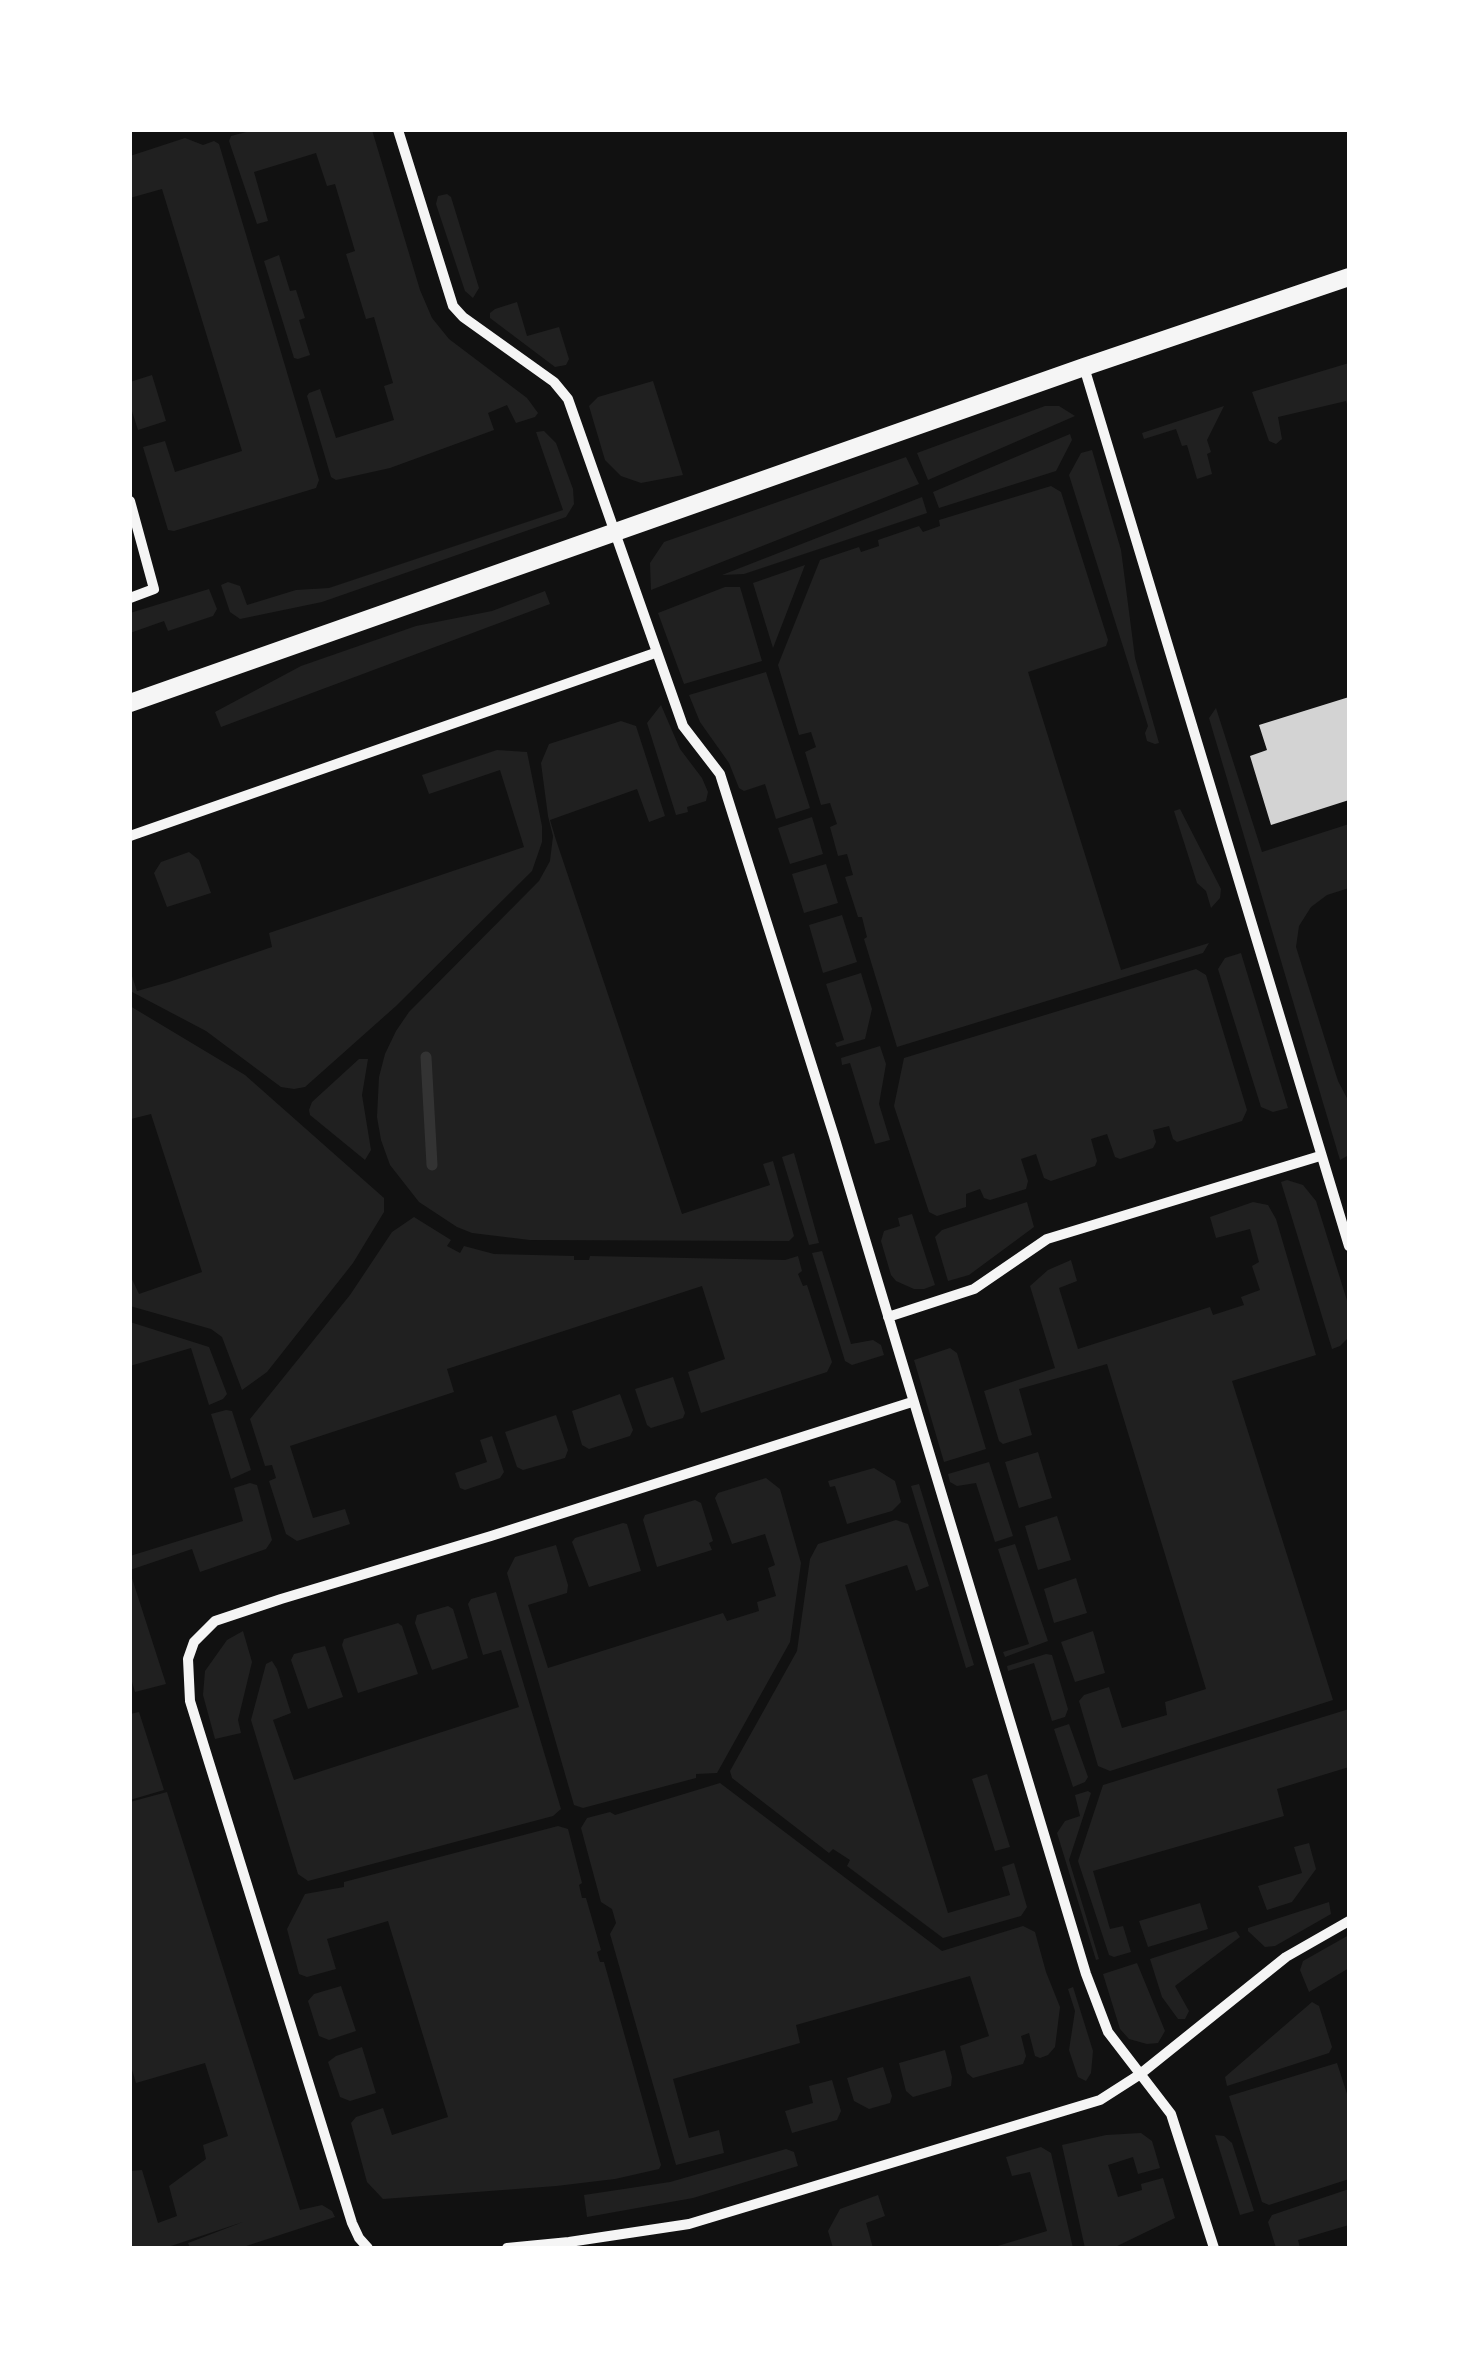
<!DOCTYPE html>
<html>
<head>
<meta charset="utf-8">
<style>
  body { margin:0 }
  #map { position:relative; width:1479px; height:2378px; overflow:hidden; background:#111; font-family:"Noto Serif",serif }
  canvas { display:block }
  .frame { position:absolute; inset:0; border:132px solid #fff; pointer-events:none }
</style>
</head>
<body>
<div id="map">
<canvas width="1479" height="2378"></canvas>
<div class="frame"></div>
</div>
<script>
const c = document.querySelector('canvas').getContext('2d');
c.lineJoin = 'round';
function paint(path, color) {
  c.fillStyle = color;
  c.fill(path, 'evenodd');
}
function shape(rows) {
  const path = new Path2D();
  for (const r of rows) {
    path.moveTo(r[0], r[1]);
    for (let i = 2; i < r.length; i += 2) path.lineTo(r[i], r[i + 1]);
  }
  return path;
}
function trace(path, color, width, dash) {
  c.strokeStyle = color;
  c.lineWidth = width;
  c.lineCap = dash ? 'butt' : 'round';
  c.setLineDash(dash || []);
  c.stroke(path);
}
const green = shape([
  [254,130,372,130,420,290,432,318,449,339,527,398,538,413,535,417,516,423,507,405,488,413,494,430,390,468,336,480,331,477,307,396,309,393,320,389,336,438,394,420,384,386,393,383,374,317,366,319,346,254,355,251,335,184,327,186,316,153,254,172,268,221,257,224,229,141,231,136],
  [185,138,203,145,214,141,219,144,319,480,316,488,174,531,168,530,143,447,165,441,175,472,242,451,162,189,130,198,130,156],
  [447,194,451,197,479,288,473,298,465,291,436,204,438,196],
  [279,255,290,291,296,290,305,318,299,320,310,355,298,359,294,358,264,261],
  [517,302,527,336,559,327,569,359,566,365,555,367,490,318,490,313,495,309],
  [1349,363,1349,410,1346,401,1278,417,1282,439,1276,444,1269,441,1252,392],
  [152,375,166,421,138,430,130,405,130,382],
  [653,381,683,475,641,483,621,476,605,460,589,406,598,397],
  [1045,406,1059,406,1075,416,928,480,917,453],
  [1224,406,1207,440,1211,452,1207,454,1212,474,1197,479,1187,445,1182,446,1176,429,1144,439,1142,433],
  [544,431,556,443,573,489,574,504,566,517,322,602,240,619,230,612,221,585,228,582,240,586,247,605,296,590,329,588,563,510,536,432],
  [1070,434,1072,440,1056,471,939,508,933,492],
  [1092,450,1121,550,1135,658,1159,743,1155,744,1147,741,1145,733,1148,726,1069,475,1081,453],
  [906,457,919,484,651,590,650,563,664,542],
  [1051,486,1061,492,1108,640,1106,646,1028,672,1121,970,1209,943,1203,953,897,1047,864,939,867,937,862,917,858,917,845,877,853,875,847,854,838,856,830,827,837,824,830,803,821,805,805,752,816,747,811,732,799,735,778,665,820,560,859,547,861,552,879,546,878,540,919,526,923,532,940,526,939,520],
  [922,497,927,513,744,574,722,575],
  [805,565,773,648,753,583],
  [725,587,740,587,762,661,684,684,658,613],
  [209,589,217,609,213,616,168,631,164,621,130,633,130,613],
  [545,591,550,604,221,727,215,712,301,666,416,626,492,611],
  [766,672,810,808,776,819,765,784,744,791,739,788,729,763,700,722,689,695],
  [661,705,680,749,702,778,708,792,706,801,687,807,688,812,676,815,647,723],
  [1216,708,1262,852,1349,824,1349,888,1327,895,1311,907,1299,926,1296,947,1338,1081,1349,1102,1349,1155,1340,1160,1209,718],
  [621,721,636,726,665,816,649,822,637,789,550,820,556,840,682,1214,770,1185,763,1164,773,1161,794,1236,789,1241,530,1240,472,1233,457,1227,419,1202,390,1165,381,1140,377,1117,379,1077,385,1054,396,1031,409,1012,539,881,550,861,553,836,548,816,541,763,549,744],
  [497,750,527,752,542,826,542,842,532,871,396,1006,305,1087,294,1089,281,1087,206,1031,132,992,130,970,137,991,169,982,272,947,269,933,524,847,500,770,429,794,422,775],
  [1180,809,1221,889,1220,898,1211,908,1206,891,1197,883,1174,811],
  [812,817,823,854,790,864,778,828],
  [189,852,199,860,211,893,167,907,154,873,161,862],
  [826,864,838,903,804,913,792,874],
  [842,915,857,962,823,973,809,925],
  [1241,953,1288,1108,1273,1112,1261,1107,1218,969,1225,958],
  [1196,969,1206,975,1247,1110,1242,1121,1177,1142,1173,1139,1169,1126,1153,1130,1156,1142,1153,1148,1120,1159,1115,1157,1107,1134,1091,1139,1097,1161,1095,1166,1051,1181,1044,1178,1036,1154,1021,1159,1028,1181,1026,1189,990,1200,984,1198,980,1189,966,1194,966,1207,937,1216,929,1212,894,1106,904,1058],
  [861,973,872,1009,865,1039,837,1047,835,1043,844,1040,826,984],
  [130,1006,245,1075,384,1198,384,1212,353,1263,267,1372,242,1390,222,1337,211,1329,130,1306,130,1275,139,1294,202,1272,151,1114,131,1119,130,1116],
  [880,1046,886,1064,879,1104,890,1140,875,1144,850,1063,842,1065,841,1058],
  [359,1059,368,1059,362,1095,371,1150,365,1160,310,1115,309,1110,312,1102],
  [794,1153,819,1243,809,1245,782,1157],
  [1287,1180,1303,1185,1316,1201,1349,1307,1349,1337,1340,1346,1332,1349,1281,1182],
  [1027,1202,1034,1227,969,1275,948,1281,935,1237,942,1230],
  [1253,1202,1268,1205,1276,1219,1316,1355,1232,1381,1333,1700,1110,1771,1098,1766,1079,1701,1084,1695,1109,1687,1122,1728,1167,1715,1165,1702,1206,1689,1107,1364,1019,1389,1032,1435,1003,1444,999,1441,984,1391,1055,1368,1030,1286,1048,1270,1071,1260,1077,1281,1059,1288,1078,1349,1210,1307,1213,1315,1244,1305,1241,1297,1260,1290,1252,1266,1259,1262,1250,1229,1216,1238,1210,1217],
  [912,1214,935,1285,924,1289,914,1289,896,1281,891,1275,881,1241,884,1231,900,1226,898,1218],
  [414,1217,451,1240,447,1246,460,1253,464,1246,494,1254,574,1256,574,1260,589,1260,590,1256,785,1260,798,1256,802,1271,798,1274,803,1286,807,1285,832,1362,827,1372,701,1413,688,1372,725,1359,702,1286,447,1369,454,1392,290,1446,313,1518,345,1509,350,1524,297,1541,286,1534,269,1481,276,1478,272,1465,265,1466,250,1419,350,1295,392,1232],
  [822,1251,851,1344,873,1340,881,1345,884,1355,852,1365,845,1361,812,1253],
  [130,1322,209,1347,227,1394,223,1399,209,1405,191,1348,130,1366],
  [950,1348,957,1353,986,1449,944,1462,914,1360],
  [673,1377,685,1413,683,1418,651,1428,647,1425,635,1389],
  [620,1394,633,1430,630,1436,589,1449,582,1445,572,1411],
  [226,1410,232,1411,251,1470,231,1479,211,1414],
  [556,1415,568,1450,565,1458,523,1470,517,1467,505,1432],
  [492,1436,504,1472,500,1478,465,1490,460,1488,455,1473,487,1462,480,1440],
  [1038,1452,1052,1498,1019,1508,1005,1462],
  [989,1462,1013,1536,995,1542,976,1483,957,1486,950,1482,948,1474],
  [874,1468,895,1481,901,1502,892,1511,847,1524,835,1486,830,1487,828,1481],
  [766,1478,780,1489,801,1563,790,1642,717,1773,696,1774,696,1778,583,1808,574,1805,507,1573,515,1557,556,1545,568,1585,567,1593,528,1605,548,1668,723,1613,727,1621,759,1611,757,1602,776,1596,768,1568,775,1565,765,1534,732,1544,715,1498,718,1493],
  [250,1483,257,1485,272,1540,266,1549,200,1572,192,1549,130,1570,130,1556,243,1521,234,1488],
  [919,1484,974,1665,966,1668,911,1486],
  [695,1500,701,1503,713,1541,709,1543,712,1550,657,1567,643,1520,645,1515],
  [1057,1516,1071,1560,1038,1570,1025,1526],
  [896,1520,908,1524,929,1586,916,1591,907,1565,845,1585,948,1913,1010,1895,1002,1867,1014,1863,1027,1907,1021,1916,943,1938,847,1866,850,1860,833,1849,829,1853,732,1778,730,1771,797,1651,810,1559,818,1544],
  [623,1523,627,1524,641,1571,589,1587,572,1542,575,1538],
  [1015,1544,1048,1641,1005,1657,1003,1652,1029,1644,998,1549],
  [130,1572,166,1684,135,1692,130,1675],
  [1076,1578,1087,1613,1054,1623,1044,1589],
  [496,1592,561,1809,553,1816,308,1881,298,1874,251,1720,266,1664,272,1661,277,1669,291,1713,273,1720,294,1780,519,1707,501,1650,483,1655,468,1604,471,1599],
  [448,1606,453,1609,468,1658,432,1670,415,1623,417,1615],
  [398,1623,402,1626,418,1674,358,1693,342,1645,344,1639],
  [243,1631,252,1662,238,1720,241,1733,215,1739,203,1695,205,1671,227,1640],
  [1093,1631,1105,1673,1075,1682,1061,1642],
  [325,1646,343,1697,308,1709,291,1660,294,1654],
  [1046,1654,1052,1655,1068,1709,1065,1717,1052,1721,1034,1663,1008,1671,1007,1666],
  [1349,1709,1349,1767,1277,1789,1284,1816,1093,1871,1110,1929,1123,1926,1131,1952,1114,1957,1109,1955,1078,1861,1103,1785],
  [139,1712,164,1790,130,1800,130,1714],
  [1069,1724,1088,1777,1085,1782,1073,1787,1054,1729],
  [987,1774,1010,1847,995,1851,972,1779],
  [720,1783,942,1951,1023,1926,1035,1932,1046,1972,1060,2007,1055,2047,1048,2055,1040,2058,1035,2056,1029,2033,1021,2036,1026,2056,1023,2064,973,2078,967,2073,960,2046,989,2036,970,1976,796,2025,800,2043,673,2079,689,2138,719,2130,724,2153,676,2165,610,1934,616,1923,612,1909,601,1902,581,1828,587,1818,610,1812,615,1815],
  [1088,1791,1091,1793,1069,1860,1099,1959,1096,1960,1057,1833,1065,1821,1080,1816,1075,1795],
  [167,1792,300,2210,322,2205,332,2211,335,2217,240,2248,190,2248,188,2243,243,2222,165,2248,130,2248,130,2171,142,2170,158,2223,177,2216,169,2186,206,2159,203,2145,228,2136,205,2063,136,2083,130,2063,130,1802],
  [558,1826,568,1829,582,1883,579,1885,582,1898,586,1898,601,1950,597,1952,600,1962,604,1962,661,2165,659,2169,615,2179,556,2186,383,2199,367,2182,351,2123,356,2117,383,2108,392,2135,448,2117,388,1921,327,1939,336,1969,307,1977,299,1974,287,1929,305,1894,344,1887,344,1882],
  [1309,1843,1316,1869,1292,1902,1267,1910,1258,1886,1302,1873,1294,1847],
  [1329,1902,1331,1914,1275,1946,1265,1947,1248,1931,1248,1928],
  [1200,1903,1208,1929,1148,1947,1139,1921],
  [1236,1931,1240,1937,1175,1986,1189,2011,1185,2019,1178,2019,1162,1997,1150,1959],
  [1349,1935,1349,1968,1309,1992,1300,1970,1303,1961],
  [1137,1963,1165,2031,1158,2043,1147,2044,1129,2039,1120,2029,1103,1974],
  [341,1986,356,2031,329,2040,319,2036,308,2001,314,1994],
  [1073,1987,1093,2051,1091,2073,1086,2081,1078,2077,1069,2050,1075,2011,1068,1989],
  [1312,2002,1319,2006,1332,2047,1329,2053,1227,2086,1225,2077],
  [362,2047,376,2093,350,2101,340,2097,328,2062,336,2056],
  [945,2050,952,2077,951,2086,913,2097,906,2091,899,2063],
  [1337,2063,1349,2100,1349,2179,1269,2205,1262,2202,1229,2096],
  [883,2067,892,2096,890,2103,869,2109,854,2101,847,2078],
  [832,2080,841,2111,837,2120,792,2133,785,2111,813,2103,809,2086],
  [1141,2133,1152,2141,1160,2168,1138,2174,1133,2157,1108,2165,1118,2197,1142,2190,1141,2184,1163,2178,1175,2218,1113,2248,1085,2248,1062,2145,1106,2135],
  [1215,2135,1224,2136,1232,2143,1254,2211,1240,2215],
  [1041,2147,1051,2153,1073,2248,991,2248,1047,2231,1030,2172,1012,2176,1006,2157],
  [786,2149,794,2152,798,2166,693,2198,587,2217,584,2195,670,2182],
  [1349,2189,1349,2225,1298,2240,1300,2248,1276,2248,1268,2222,1272,2215],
  [878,2195,885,2216,866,2223,873,2248,833,2248,828,2231,840,2209]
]);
const stream = shape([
  [426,1057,432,1165]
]);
const building = shape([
  [1349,697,1349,800,1271,825,1250,756,1267,750,1259,725]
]);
const minor = shape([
  [398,130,453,306,463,317,554,382,568,399,683,726,720,774,834,1136,1086,1974,1108,2032,1171,2114,1214,2248],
  [1084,367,1349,1246],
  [130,501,154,589,130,598],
  [130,836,655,653],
  [888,1317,974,1289,1047,1239,1320,1156],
  [368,2248,359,2238,352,2223,190,1701,188,1659,194,1642,215,1621,281,1599,491,1536,912,1402],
  [507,2248,569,2242,689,2224,1100,2100,1139,2075,1286,1957,1349,1921]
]);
const tertiary = shape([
  [130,703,1084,367,1349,277]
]);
paint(green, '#202020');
trace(stream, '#333', 11);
paint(building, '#d3d3d3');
trace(minor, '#f5f5f5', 10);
trace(tertiary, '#f5f5f5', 18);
</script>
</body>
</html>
